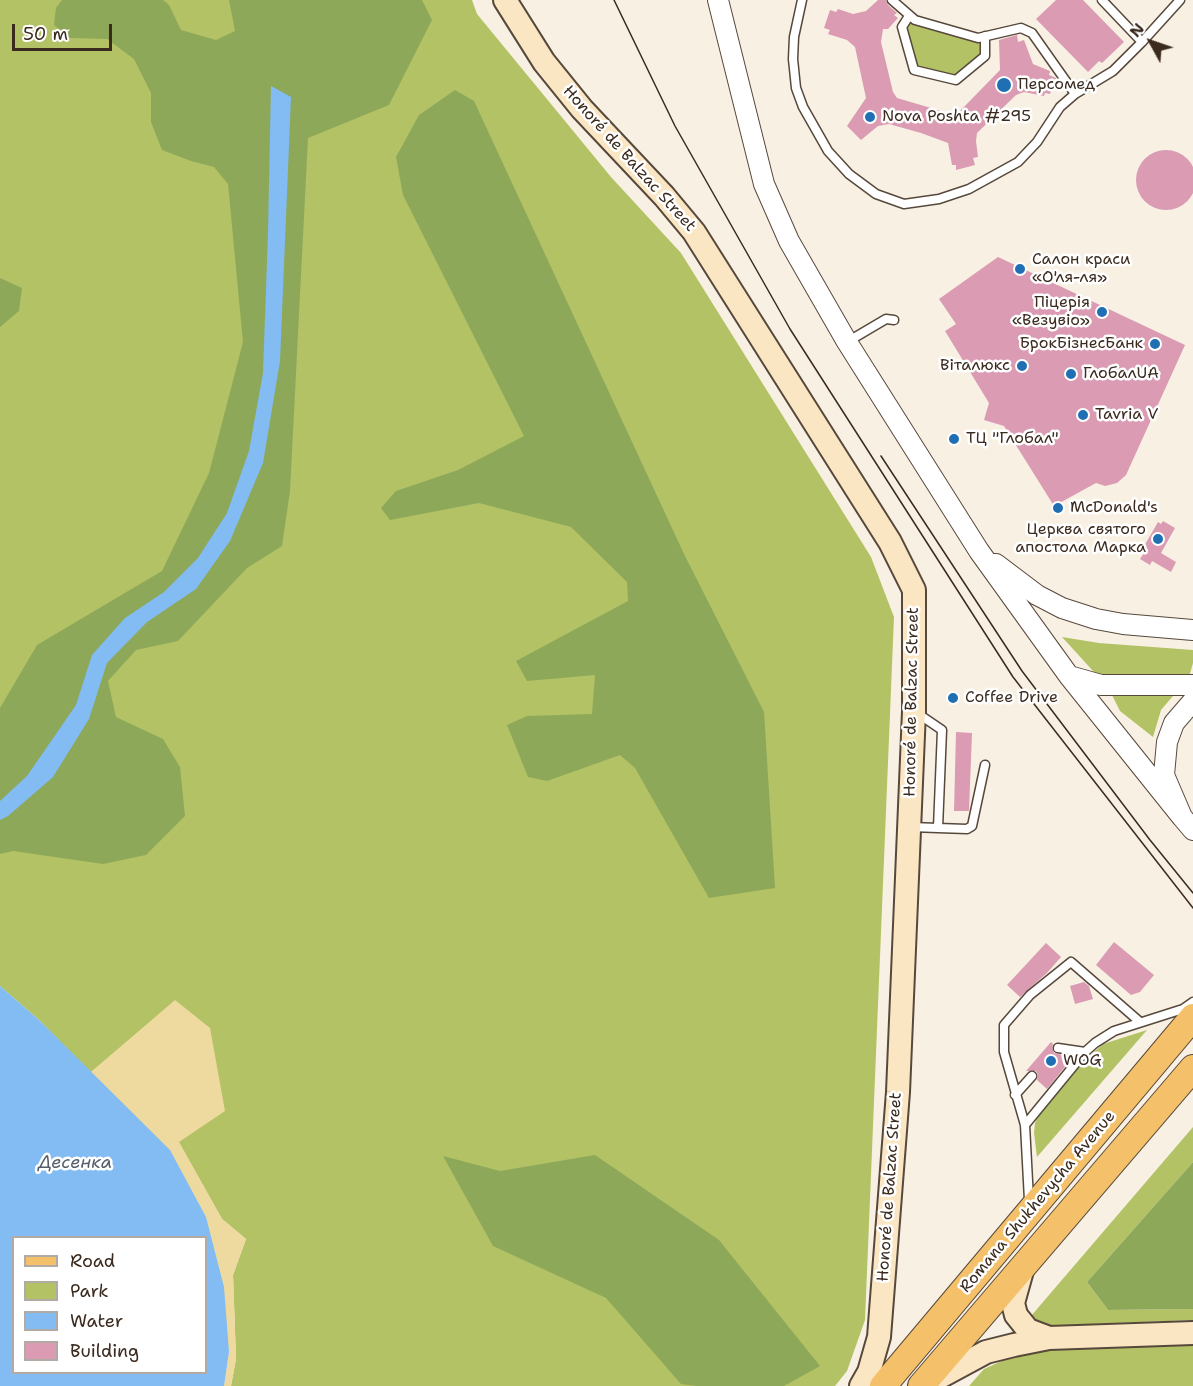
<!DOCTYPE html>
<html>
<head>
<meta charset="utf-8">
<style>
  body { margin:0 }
  #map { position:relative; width:1193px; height:1386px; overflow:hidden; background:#f8f1e3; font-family:"Shantell Sans",sans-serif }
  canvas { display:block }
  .legend { position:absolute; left:12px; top:1236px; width:195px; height:138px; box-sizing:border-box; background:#fff; border:2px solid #b1aaa5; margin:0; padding:8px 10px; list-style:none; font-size:18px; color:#3b2a1e }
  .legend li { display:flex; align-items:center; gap:12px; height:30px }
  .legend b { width:30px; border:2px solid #b1aaa5 }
  .north { position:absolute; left:1121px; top:12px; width:60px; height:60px; -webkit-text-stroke:4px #fff; paint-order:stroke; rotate:310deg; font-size:16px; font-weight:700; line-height:24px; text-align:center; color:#3b2a1e }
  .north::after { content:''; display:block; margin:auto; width:21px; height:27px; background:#3b2a1e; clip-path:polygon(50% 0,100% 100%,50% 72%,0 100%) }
  .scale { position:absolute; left:12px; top:24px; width:100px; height:27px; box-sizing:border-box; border:3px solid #3b2a1e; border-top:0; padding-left:8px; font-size:18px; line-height:21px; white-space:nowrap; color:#3b2a1e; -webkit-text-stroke:4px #fff; paint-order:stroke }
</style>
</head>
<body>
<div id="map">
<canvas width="1193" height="1386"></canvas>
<ul class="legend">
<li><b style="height:8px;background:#f4c16a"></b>Road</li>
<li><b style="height:16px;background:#b3c265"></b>Park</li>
<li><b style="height:16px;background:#82bcf3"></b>Water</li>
<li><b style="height:16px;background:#da9bb3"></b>Building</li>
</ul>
<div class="north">N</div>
<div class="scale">50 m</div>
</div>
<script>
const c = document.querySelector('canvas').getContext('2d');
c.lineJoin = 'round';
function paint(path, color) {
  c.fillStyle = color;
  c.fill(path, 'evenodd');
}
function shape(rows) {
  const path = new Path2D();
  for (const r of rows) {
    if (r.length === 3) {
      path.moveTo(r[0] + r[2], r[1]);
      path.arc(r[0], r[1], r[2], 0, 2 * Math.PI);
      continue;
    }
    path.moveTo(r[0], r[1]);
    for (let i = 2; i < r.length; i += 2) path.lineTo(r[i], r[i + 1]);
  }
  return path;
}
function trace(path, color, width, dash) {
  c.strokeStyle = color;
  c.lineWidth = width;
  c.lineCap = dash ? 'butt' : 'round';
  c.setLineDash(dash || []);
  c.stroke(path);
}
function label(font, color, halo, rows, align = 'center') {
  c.font = font + ' "Shantell Sans",sans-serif';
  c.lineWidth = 5;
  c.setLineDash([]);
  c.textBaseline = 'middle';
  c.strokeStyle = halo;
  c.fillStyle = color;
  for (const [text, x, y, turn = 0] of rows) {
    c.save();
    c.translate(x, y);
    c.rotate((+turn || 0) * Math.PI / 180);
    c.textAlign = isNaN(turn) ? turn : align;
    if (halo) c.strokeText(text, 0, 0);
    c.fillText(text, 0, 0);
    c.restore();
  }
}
const green = shape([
  [0,0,472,0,477,14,611,177,681,253,871,557,894,617,865,1320,847,1371,835,1386,231,1386,236,1359,233,1275,246,1239,222,1219,178,1141,175,1001,90,1073,39,1020,0,986],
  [906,21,985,44,985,56,956,80,914,70,902,27],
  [1062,637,1099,643,1193,650,1193,663,1189,677,1102,676,1094,672],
  [1112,695,1173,696,1161,710,1153,737,1120,711],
  [1147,1030,1037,1157,1034,1133,1035,1123,1041,1112,1087,1058,1103,1044],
  [1193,1127,1193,1162,1087,1282,1108,1310,1193,1309,1193,1320,1042,1326,1031,1316],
  [1193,1341,1193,1386,969,1386,984,1369,1020,1353,1049,1348]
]);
const forest = shape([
  [62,0,163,0,169,5,181,30,216,40,235,31,229,0,422,0,432,20,389,105,308,138,290,491,282,546,247,568,178,641,136,650,108,681,116,717,163,739,180,767,185,816,146,855,103,864,13,851,0,854,0,708,37,645,162,571,209,473,243,342,228,184,214,167,191,161,162,150,151,122,151,93,134,59,107,39,70,38,54,25,56,8],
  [455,90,474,101,684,554,764,712,775,888,709,898,635,768,620,755,547,781,528,777,507,725,527,716,592,714,595,675,527,681,516,661,628,601,627,582,571,527,479,503,390,520,381,508,396,491,458,470,524,436,403,195,396,157,419,115],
  [0,278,22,288,19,311,0,327],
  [595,1155,719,1240,820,1366,784,1386,696,1386,681,1384,606,1298,493,1246,443,1156,500,1171],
  [1193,1162,1193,1309,1108,1310,1087,1282]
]);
const sand = shape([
  [175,1000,210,1028,225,1111,179,1142,222,1219,246,1239,233,1275,236,1359,231,1386,224,1386,229,1352,206,1217,90,1073]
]);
const water = shape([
  [271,86,291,97,280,361,263,463,230,541,196,589,147,622,107,663,89,719,53,777,8,816,0,820,0,801,27,776,76,705,92,655,125,618,164,592,198,558,227,513,249,451,263,373,268,233],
  [0,986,39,1020,170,1150,206,1217,224,1287,229,1352,224,1386,0,1386],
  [14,1238,206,1238,206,1372,14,1372]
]);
const building = shape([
  [878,0,886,0,888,5,897,13,894,15,898,18,888,29,883,29,881,42,893,92,897,98,948,113,959,112,1000,70,999,40,1017,35,1018,42,1024,40,1033,64,1050,71,1049,75,1056,78,1050,94,1045,93,1044,96,1024,92,1016,95,977,133,976,141,978,157,973,158,975,165,956,170,956,165,952,165,948,143,921,133,889,124,878,126,861,140,847,126,866,98,855,47,847,40,828,34,830,30,824,28,830,10,836,12,838,9,853,14,866,11],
  [1056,0,1083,0,1124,42,1102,63,1099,61,1088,72,1036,19],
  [1166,180,30],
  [998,257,1185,345,1126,475,1117,483,1105,486,1096,483,1054,506,1004,426,984,420,989,403,945,331,956,324,939,299],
  [1163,521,1175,528,1161,553,1176,562,1171,572,1152,561,1150,565,1140,559,1146,550,1143,548,1158,522,1161,524],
  [956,732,972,733,969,811,954,811],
  [1114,942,1154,975,1140,992,1131,995,1096,965],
  [1046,943,1061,957,1047,973,1020,997,1007,985],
  [1084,982,1089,986,1093,999,1075,1004,1070,986],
  [1051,1042,1053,1044,1052,1048,1054,1053,1067,1056,1068,1063,1047,1089,1037,1080,1038,1075,1036,1071,1026,1071]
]);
const service = shape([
  [802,0,794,37,793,59,796,88,803,107,828,151,849,174,876,194,904,204,939,199,969,189,1018,162,1037,142,1060,107,1075,94,1113,71,1142,42,1180,0],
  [892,0,915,20,978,38,1021,28,1032,33,1075,94],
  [1102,0,1142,42],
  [909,16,902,27,914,70,956,80,985,56,985,36],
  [847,342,886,319,894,320],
  [911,827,938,828,942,730,917,713],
  [938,828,967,829,972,826,985,765],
  [1058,1048,1085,1052],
  [1015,1095,1032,1076],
  [1025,1125,1085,1052,1095,1043,1114,1031,1183,1009,1193,1002],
  [1029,1200,1025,1125,1004,1052,1004,1025,1030,995,1071,962,1140,1022]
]);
const tertiary = shape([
  [718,0,764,184,789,241,847,342,979,551,1069,676,1182,817],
  [996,564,1037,595,1062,608,1096,619,1123,624,1193,630],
  [1069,676,1101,685,1193,685],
  [1193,701,1174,723,1167,742,1164,775,1182,817,1193,830]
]);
const secondary = shape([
  [505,0,544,62,582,109,664,196,694,232,890,542,914,590,914,711,898,1092,879,1337,869,1372,861,1386],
  [1023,1267,1013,1303,1016,1315,1028,1330,1049,1338],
  [925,1385,986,1352,1014,1345,1049,1338,1193,1333]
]);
const primary = shape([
  [883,1386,1193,1017],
  [921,1386,1193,1068]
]);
const tram = shape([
  [614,0,675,126,790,329,1013,677,1193,908],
  [881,456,1022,671,1150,840,1193,893]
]);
const markers = [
  [1004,85,8,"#1f6fb2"],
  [870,117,6,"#1f6fb2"],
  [1020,269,6,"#1f6fb2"],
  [1102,312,6,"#1f6fb2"],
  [1155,344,6,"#1f6fb2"],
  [1022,366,6,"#1f6fb2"],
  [1071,374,6,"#1f6fb2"],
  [1083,415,6,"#1f6fb2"],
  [954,439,6,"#1f6fb2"],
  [1058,508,6,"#1f6fb2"],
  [1158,539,6,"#1f6fb2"],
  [953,698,6,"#1f6fb2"],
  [1051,1061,6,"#1f6fb2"]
];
const poiNames = [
  ["Персомед",1018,85],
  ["Nova Poshta #295",882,117],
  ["Салон краси",1032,260],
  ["«О'ля-ля»",1032,278],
  ["Піцерія",1090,303,"right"],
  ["«Везувіо»",1090,321,"right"],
  ["БрокБізнесБанк",1143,344,"right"],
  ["Віталюкс",1010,366,"right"],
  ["ГлобалUA",1083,374],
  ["Tavria V",1095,415],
  ["ТЦ \"Глобал\"",966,439],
  ["McDonald's",1070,508],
  ["Церква святого",1146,530,"right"],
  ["апостола Марка",1146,548,"right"],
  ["Coffee Drive",965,698],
  ["WOG",1063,1061]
];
const streetNames = [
  ["Honoré de Balzac Street",629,159,48],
  ["Honoré de Balzac Street",912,702,-89],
  ["Honoré de Balzac Street",890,1187,-86],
  ["Romana Shukhevycha Avenue",1038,1202,-50]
];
const waterNames = [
  ["Десенка",75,1163]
];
paint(green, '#b3c265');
paint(forest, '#8ea85a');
paint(sand, '#eeda9e');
paint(water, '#82bcf3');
paint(building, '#da9bb3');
trace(service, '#57483c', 11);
trace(tertiary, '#57483c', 22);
trace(secondary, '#57483c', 26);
trace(primary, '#57483c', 28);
trace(service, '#fff', 8);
trace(tertiary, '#fff', 20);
trace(secondary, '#fbe6c3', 22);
trace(primary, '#f4c16a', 26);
trace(tram, '#3b2a1e', 1.5);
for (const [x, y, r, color] of markers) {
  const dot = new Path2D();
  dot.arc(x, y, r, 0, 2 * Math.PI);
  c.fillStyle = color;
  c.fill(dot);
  trace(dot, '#fff', 2);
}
label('16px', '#3b2a1e', '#fff', poiNames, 'left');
label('16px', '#3b2a1e', '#fff', streetNames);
label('italic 18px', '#545d69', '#fff', waterNames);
</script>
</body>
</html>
